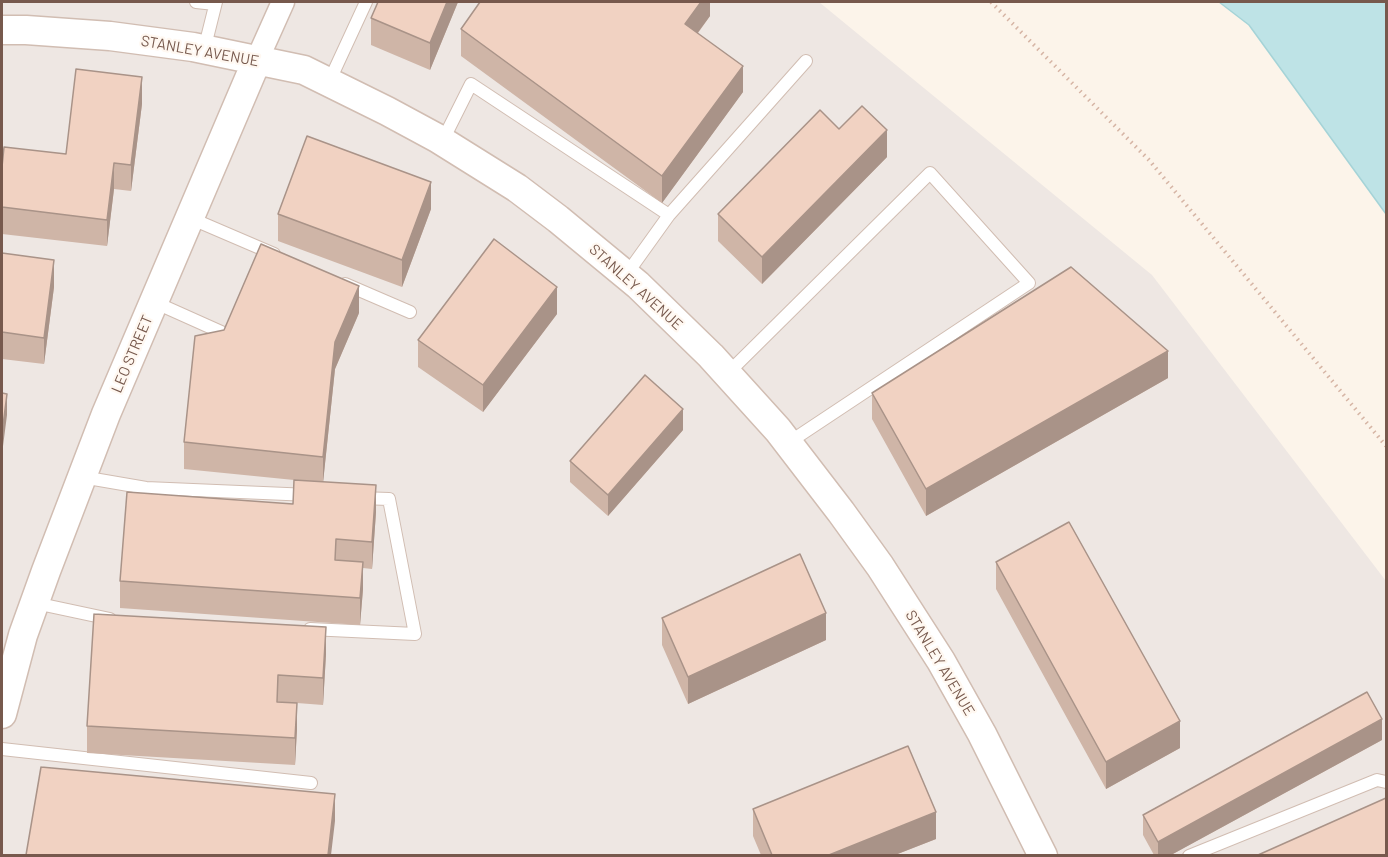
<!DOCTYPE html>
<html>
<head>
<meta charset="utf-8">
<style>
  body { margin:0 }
  #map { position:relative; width:1388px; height:857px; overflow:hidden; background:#fcf4ea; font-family:Barlow,sans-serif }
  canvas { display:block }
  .frame { position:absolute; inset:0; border:3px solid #77594d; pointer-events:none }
</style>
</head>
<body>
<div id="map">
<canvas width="1388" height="857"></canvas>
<div class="frame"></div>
</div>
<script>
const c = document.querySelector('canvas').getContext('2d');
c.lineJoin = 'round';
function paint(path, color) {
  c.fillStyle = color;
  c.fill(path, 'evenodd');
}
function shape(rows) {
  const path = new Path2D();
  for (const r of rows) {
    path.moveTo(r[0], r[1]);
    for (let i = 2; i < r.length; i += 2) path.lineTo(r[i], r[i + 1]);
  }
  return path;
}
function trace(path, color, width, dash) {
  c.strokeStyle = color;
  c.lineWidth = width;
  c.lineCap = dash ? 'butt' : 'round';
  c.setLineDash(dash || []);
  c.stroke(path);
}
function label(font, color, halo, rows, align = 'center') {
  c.font = font + ' Barlow,sans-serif';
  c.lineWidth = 4.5;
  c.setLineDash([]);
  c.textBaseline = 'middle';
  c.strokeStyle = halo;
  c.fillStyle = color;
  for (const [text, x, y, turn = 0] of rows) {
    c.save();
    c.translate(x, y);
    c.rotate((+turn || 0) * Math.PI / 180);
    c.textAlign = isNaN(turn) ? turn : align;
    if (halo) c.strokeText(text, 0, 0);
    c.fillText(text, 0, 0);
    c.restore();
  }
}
const industrial = shape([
  [2,2,819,2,1152,275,1386,581,1386,855,2,856]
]);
const water = shape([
  [1219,2,1386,2,1386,214,1249,25,1219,2]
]);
const path = shape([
  [991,2,1149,160,1386,446]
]);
const service = shape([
  [196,2,215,4],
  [204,50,216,2],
  [329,82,366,2],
  [442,142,471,84,669,215,626,275],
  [669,215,806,61],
  [190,218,274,254],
  [345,284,410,312],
  [154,302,230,336],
  [727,374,930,173,1029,283,788,443],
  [82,477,146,488,310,495],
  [35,603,110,619],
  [310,629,415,634,389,499,360,498],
  [2,749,311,783],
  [1189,856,1377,780,1386,782]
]);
const minor = shape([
  [257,60,283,2]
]);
const tertiary = shape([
  [2,30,26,30,110,36,193,47,304,70,387,111,437,138,517,188,558,219,638,285,711,356,778,430,841,512,880,566,941,661,982,734,1043,856],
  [2,714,23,635,46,571,106,414,257,60]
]);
const wall = shape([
  [378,2,458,2,430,70,371,45,371,18],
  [710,2,710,16,698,33,743,92,662,203,461,56,461,29],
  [142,104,131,191,114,189,107,246,2,234,2,167,66,154],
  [839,129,887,157,762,284,718,241,718,214],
  [431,209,402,287,278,241,278,214],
  [2,253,54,287,44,364,2,359],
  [359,313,335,369,323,482,376,512,372,569,363,568,363,589,360,625,120,608,120,581,293,504,294,480,184,469,184,442],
  [557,314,483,412,418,367,418,340],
  [1168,378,926,516,872,419,872,393],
  [683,430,608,516,570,482,570,461],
  [996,562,1180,748,1106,789,996,589],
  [662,618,826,640,688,704,662,645],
  [326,654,323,705,297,703,297,729,295,765,87,753,87,726],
  [1382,740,1171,855,1154,855,1143,835,1143,815],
  [753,809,936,839,895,855,761,855,753,836]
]);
const shadedWall = shape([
  [447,2,458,2,430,70,430,43],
  [701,2,710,2,710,16,685,50,685,24],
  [743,66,743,92,662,203,662,176],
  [142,77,142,104,131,191,131,165],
  [887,130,887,157,762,284,762,257],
  [114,163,114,189,107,246,107,220],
  [431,182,431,209,402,287,402,260],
  [54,260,54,287,44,364,44,338],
  [359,286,359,313,335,369,323,483,323,457,335,342],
  [557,287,557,314,483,412,483,385],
  [1168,351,1168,378,926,516,926,489],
  [7,394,7,415,2,454,2,433],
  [683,409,683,430,608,516,608,495],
  [376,485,376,512,372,569,372,542],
  [363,562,363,589,360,625,360,598],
  [826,613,826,640,688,704,688,677],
  [326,627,326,654,323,705,323,678],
  [297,703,297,729,295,765,295,738],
  [1382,719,1382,740,1171,855,1158,855,1158,842],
  [1180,721,1180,748,1106,789,1106,762],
  [335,794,335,821,331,855,328,855],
  [936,812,936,839,895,855,829,855]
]);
const building = shape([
  [378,2,447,2,430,43,371,18,378,2],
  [480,2,701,2,685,24,743,66,662,176,461,29,480,2],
  [76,69,142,77,131,165,114,163,107,220,2,207,2,167,4,147,66,154,76,69],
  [862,106,887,130,762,257,718,214,820,110,839,129,862,106],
  [307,136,431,182,402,260,278,214,307,136],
  [494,239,557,287,483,385,418,340,494,239],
  [261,244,359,286,335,342,323,457,184,442,195,336,224,330,261,244],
  [2,253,54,260,44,338,2,332,2,253],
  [1071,267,1168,351,926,489,872,393,1071,267],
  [645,375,683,409,608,495,570,461,645,375],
  [2,393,7,394,2,433,2,393],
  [294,480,376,485,372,542,336,539,335,560,363,562,360,598,120,581,127,492,293,504,294,480],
  [1069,522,1180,721,1106,762,996,562,1069,522],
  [800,554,826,613,688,677,662,618,800,554],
  [94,614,326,627,323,678,278,675,277,702,297,703,295,738,87,726,94,614],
  [1367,692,1382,719,1158,842,1143,815,1367,692],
  [908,746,936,812,829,855,772,855,753,809,908,746],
  [41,767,335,794,328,855,26,855,41,767],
  [1386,798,1386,855,1258,855,1386,798]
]);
const streetNames = [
  ["STANLEY AVENUE",200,51,10],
  ["STANLEY AVENUE",636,287,42],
  ["LEO STREET",132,354,-67],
  ["STANLEY AVENUE",940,663,59]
];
paint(industrial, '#eee7e3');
paint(water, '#bee3e6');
trace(water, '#a5d3d7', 1.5);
trace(service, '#d1bdb2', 14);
trace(minor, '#d1bdb2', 25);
trace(tertiary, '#d1bdb2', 31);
trace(path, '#d6b5a5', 4, [1.5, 4.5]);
trace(service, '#fff', 12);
trace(minor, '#fff', 22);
trace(tertiary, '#fff', 28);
paint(wall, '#cfb5a7');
paint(shadedWall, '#a99388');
paint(building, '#f1d2c2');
trace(building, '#a99388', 1.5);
label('15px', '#77594d', '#fff8f1', streetNames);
</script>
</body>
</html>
